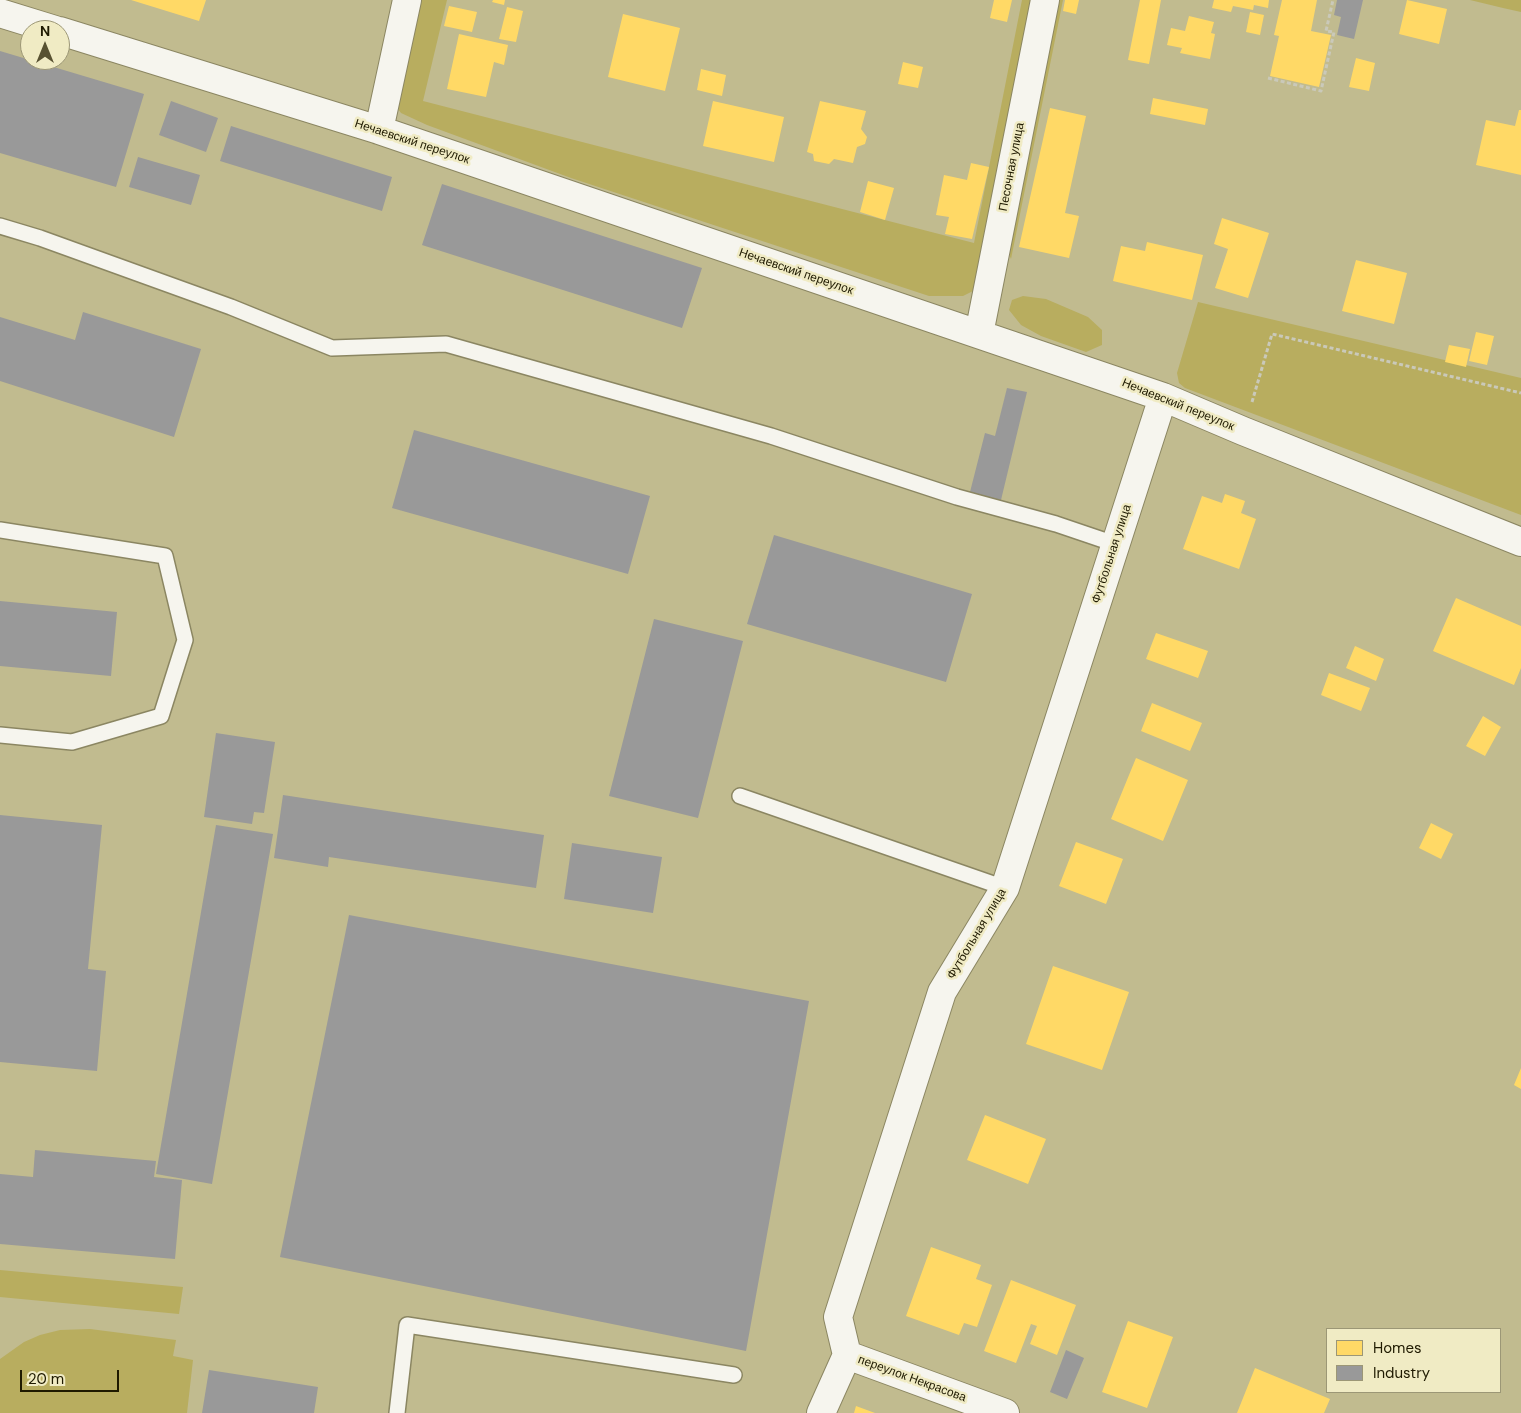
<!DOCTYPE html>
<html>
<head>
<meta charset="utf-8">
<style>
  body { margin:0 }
  #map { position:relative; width:1521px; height:1413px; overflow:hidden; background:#c1bb8f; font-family:"DM Sans",sans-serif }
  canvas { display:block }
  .legend { position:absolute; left:1326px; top:1328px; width:175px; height:65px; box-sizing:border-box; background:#f0ebc4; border:1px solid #9c9776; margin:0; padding:6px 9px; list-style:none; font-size:15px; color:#1f1a00 }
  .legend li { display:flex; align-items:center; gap:10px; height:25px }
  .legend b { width:25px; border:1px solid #9c9776 }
  .north { position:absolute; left:20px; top:20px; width:50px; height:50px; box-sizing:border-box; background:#f0ebc4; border:1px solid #9c9776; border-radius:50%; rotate:0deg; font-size:14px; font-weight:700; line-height:20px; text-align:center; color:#1f1a00 }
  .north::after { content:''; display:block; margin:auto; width:18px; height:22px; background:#585232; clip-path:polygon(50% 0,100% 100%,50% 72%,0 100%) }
  .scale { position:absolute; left:20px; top:1370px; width:99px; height:22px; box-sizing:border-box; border:2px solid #1f1a00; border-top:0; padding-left:6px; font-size:15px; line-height:18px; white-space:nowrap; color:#1f1a00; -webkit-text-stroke:4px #f0ebc4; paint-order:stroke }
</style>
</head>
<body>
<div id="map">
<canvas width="1521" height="1413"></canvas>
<ul class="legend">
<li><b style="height:14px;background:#ffd966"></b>Homes</li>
<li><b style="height:14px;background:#999"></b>Industry</li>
</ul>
<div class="north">N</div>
<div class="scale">20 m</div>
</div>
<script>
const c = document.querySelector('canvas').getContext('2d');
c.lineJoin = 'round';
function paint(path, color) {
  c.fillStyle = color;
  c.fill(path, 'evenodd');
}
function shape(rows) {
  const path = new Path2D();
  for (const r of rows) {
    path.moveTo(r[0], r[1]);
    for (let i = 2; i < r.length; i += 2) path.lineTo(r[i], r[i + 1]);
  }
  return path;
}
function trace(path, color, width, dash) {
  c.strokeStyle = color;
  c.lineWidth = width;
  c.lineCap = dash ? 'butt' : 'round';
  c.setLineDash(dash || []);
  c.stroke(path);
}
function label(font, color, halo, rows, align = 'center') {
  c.font = font + ' "DM Sans",sans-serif';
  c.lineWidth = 5;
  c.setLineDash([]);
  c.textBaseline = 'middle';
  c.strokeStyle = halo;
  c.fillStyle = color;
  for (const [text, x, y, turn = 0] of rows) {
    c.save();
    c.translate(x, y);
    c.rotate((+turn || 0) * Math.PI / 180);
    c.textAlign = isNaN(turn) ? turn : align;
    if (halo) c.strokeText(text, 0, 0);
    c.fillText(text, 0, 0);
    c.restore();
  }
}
const green = shape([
  [412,0,447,0,423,101,974,243,1022,0,1035,0,975,290,963,296,929,296,571,178,427,125,401,113,393,102],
  [1057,0,1063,0,1011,259,1008,252],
  [1470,0,1521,0,1521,12,1503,8],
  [1023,296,1046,299,1088,317,1102,330,1102,345,1086,352,1041,336,1021,325,1009,310,1012,300],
  [1198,302,1521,378,1521,515,1185,388,1179,383,1177,373],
  [0,1270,183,1287,179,1314,0,1297],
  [90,1329,176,1340,173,1356,193,1360,187,1413,0,1413,0,1359,24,1342,40,1335,60,1330]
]);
const homes = shape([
  [131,0,206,0,199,21],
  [493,0,505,0,504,5,492,2],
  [994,0,1012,0,1007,22,990,18],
  [1065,0,1079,0,1076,14,1063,11],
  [1140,0,1161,0,1149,64,1128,60],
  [1214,0,1269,0,1268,8,1254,5,1253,10,1233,6,1231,12,1212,8],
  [1282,0,1317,0,1311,31,1331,35,1319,87,1270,76,1279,36,1274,35],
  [1407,0,1447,9,1439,44,1399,34],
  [449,6,477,12,472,32,444,26],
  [507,7,523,11,516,42,499,39],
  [1250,12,1264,15,1260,35,1246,32],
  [623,14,680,28,665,91,608,77],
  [1189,16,1214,22,1211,33,1215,34,1210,59,1180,53,1182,48,1167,45,1171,28,1185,31],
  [459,34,508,45,504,65,494,62,486,97,447,89],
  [1356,58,1375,63,1369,91,1349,87],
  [903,62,923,67,918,88,898,84],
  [701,69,726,75,722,96,697,90],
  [1153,98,1208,109,1205,125,1150,114],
  [713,101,784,117,774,162,703,146],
  [820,101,866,111,861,129,867,137,865,144,857,147,853,163,834,159,829,164,814,161,813,154,807,152],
  [1050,108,1086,116,1065,213,1079,216,1069,258,1019,247],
  [1519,110,1521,110,1521,175,1476,165,1486,120,1515,126],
  [971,163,989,167,972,239,945,234,949,217,936,215,944,175,967,180],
  [868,181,894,188,885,220,860,212],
  [1222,218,1269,233,1248,298,1215,288,1228,249,1214,244],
  [1147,242,1203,255,1192,300,1113,281,1121,246,1145,251],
  [1356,260,1407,273,1394,324,1342,311],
  [1476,332,1494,336,1487,365,1469,361],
  [1449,345,1470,349,1466,367,1445,362],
  [1225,494,1245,501,1241,513,1256,519,1239,569,1183,549,1202,496,1222,503],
  [1456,598,1521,626,1521,668,1514,685,1433,651],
  [1156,633,1208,651,1198,678,1146,659],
  [1355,646,1384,659,1376,681,1346,668],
  [1329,673,1370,688,1361,711,1321,695],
  [1152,703,1202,723,1190,751,1141,731],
  [1483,716,1501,727,1485,756,1466,746],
  [1136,758,1188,780,1163,841,1111,819],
  [1431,823,1453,834,1441,859,1419,848],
  [1076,842,1123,859,1106,904,1059,886],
  [1053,966,1129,992,1102,1070,1026,1044],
  [1521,1068,1521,1089,1514,1085],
  [985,1115,1046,1139,1028,1184,967,1160],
  [931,1247,981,1265,976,1279,992,1285,977,1327,964,1323,959,1335,906,1316],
  [1011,1280,1076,1305,1057,1355,1030,1344,1037,1326,1031,1324,1016,1363,984,1351],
  [1128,1321,1173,1337,1147,1408,1102,1392],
  [1255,1368,1330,1399,1324,1413,1237,1413],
  [856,1406,875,1413,854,1413]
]);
const industry = shape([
  [1337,0,1363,0,1354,39,1337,35,1341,17,1334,15],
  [0,51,144,94,116,187,0,153],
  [171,101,218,118,206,152,159,135],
  [231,126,392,177,382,211,220,161],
  [138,157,200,175,191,205,129,187],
  [442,184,702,268,682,328,422,245],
  [83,312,201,349,174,437,0,381,0,317,75,340],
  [1007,388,1027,392,1001,500,970,492,985,433,995,436],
  [414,430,650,496,628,574,392,508],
  [774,535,972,594,946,682,747,624],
  [0,601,117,612,111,676,0,666],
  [654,619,743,641,698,818,609,796],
  [216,733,275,742,264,813,254,812,252,824,204,817],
  [283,795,544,835,536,888,329,857,328,867,274,858],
  [0,815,102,825,88,969,106,971,97,1071,0,1062],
  [216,825,273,834,212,1184,156,1174],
  [572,843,662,857,653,913,564,899],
  [349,915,809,1001,746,1351,280,1257],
  [35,1150,156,1161,154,1177,182,1180,175,1259,0,1244,0,1174,33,1177],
  [1066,1350,1084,1358,1067,1399,1050,1392],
  [209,1370,318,1387,314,1413,202,1413]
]);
const path = shape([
  [1268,78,1321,91,1334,32,1326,31,1333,0],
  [1252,402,1272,334,1521,393]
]);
const lane = shape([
  [0,226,40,238,231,307,332,348,446,344,771,436,957,497,1056,524,1115,544],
  [0,530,165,556,185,640,161,716,72,742,0,735],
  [740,796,1005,888],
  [397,1413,407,1325,734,1375]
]);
const street = shape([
  [0,13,55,30],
  [60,31,379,130,1163,397,1243,431,1521,542],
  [379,130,407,0],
  [979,334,1045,0],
  [847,1355,1005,1413],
  [821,1413,847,1355,838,1317,942,992,1005,888,1163,397]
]);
const streetNames = [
  ["Нечаевский переулок",412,142,18],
  ["Песочная улица",1012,167,-79],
  ["Нечаевский переулок",796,272,19],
  ["Нечаевский переулок",1178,405,22],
  ["Футбольная улица",1112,554,-72],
  ["Футбольная улица",977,934,-59],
  ["переулок Некрасова",912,1379,20]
];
paint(green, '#b8ad5f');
paint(homes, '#ffd966');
paint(industry, '#999');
trace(lane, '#8b8662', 18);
trace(street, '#8b8662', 30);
trace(path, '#cac9ba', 3, [4, 2.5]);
trace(lane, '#f6f5ee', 15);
trace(street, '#f6f5ee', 28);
label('12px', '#1f1a00', '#f0ebc4', streetNames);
</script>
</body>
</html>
